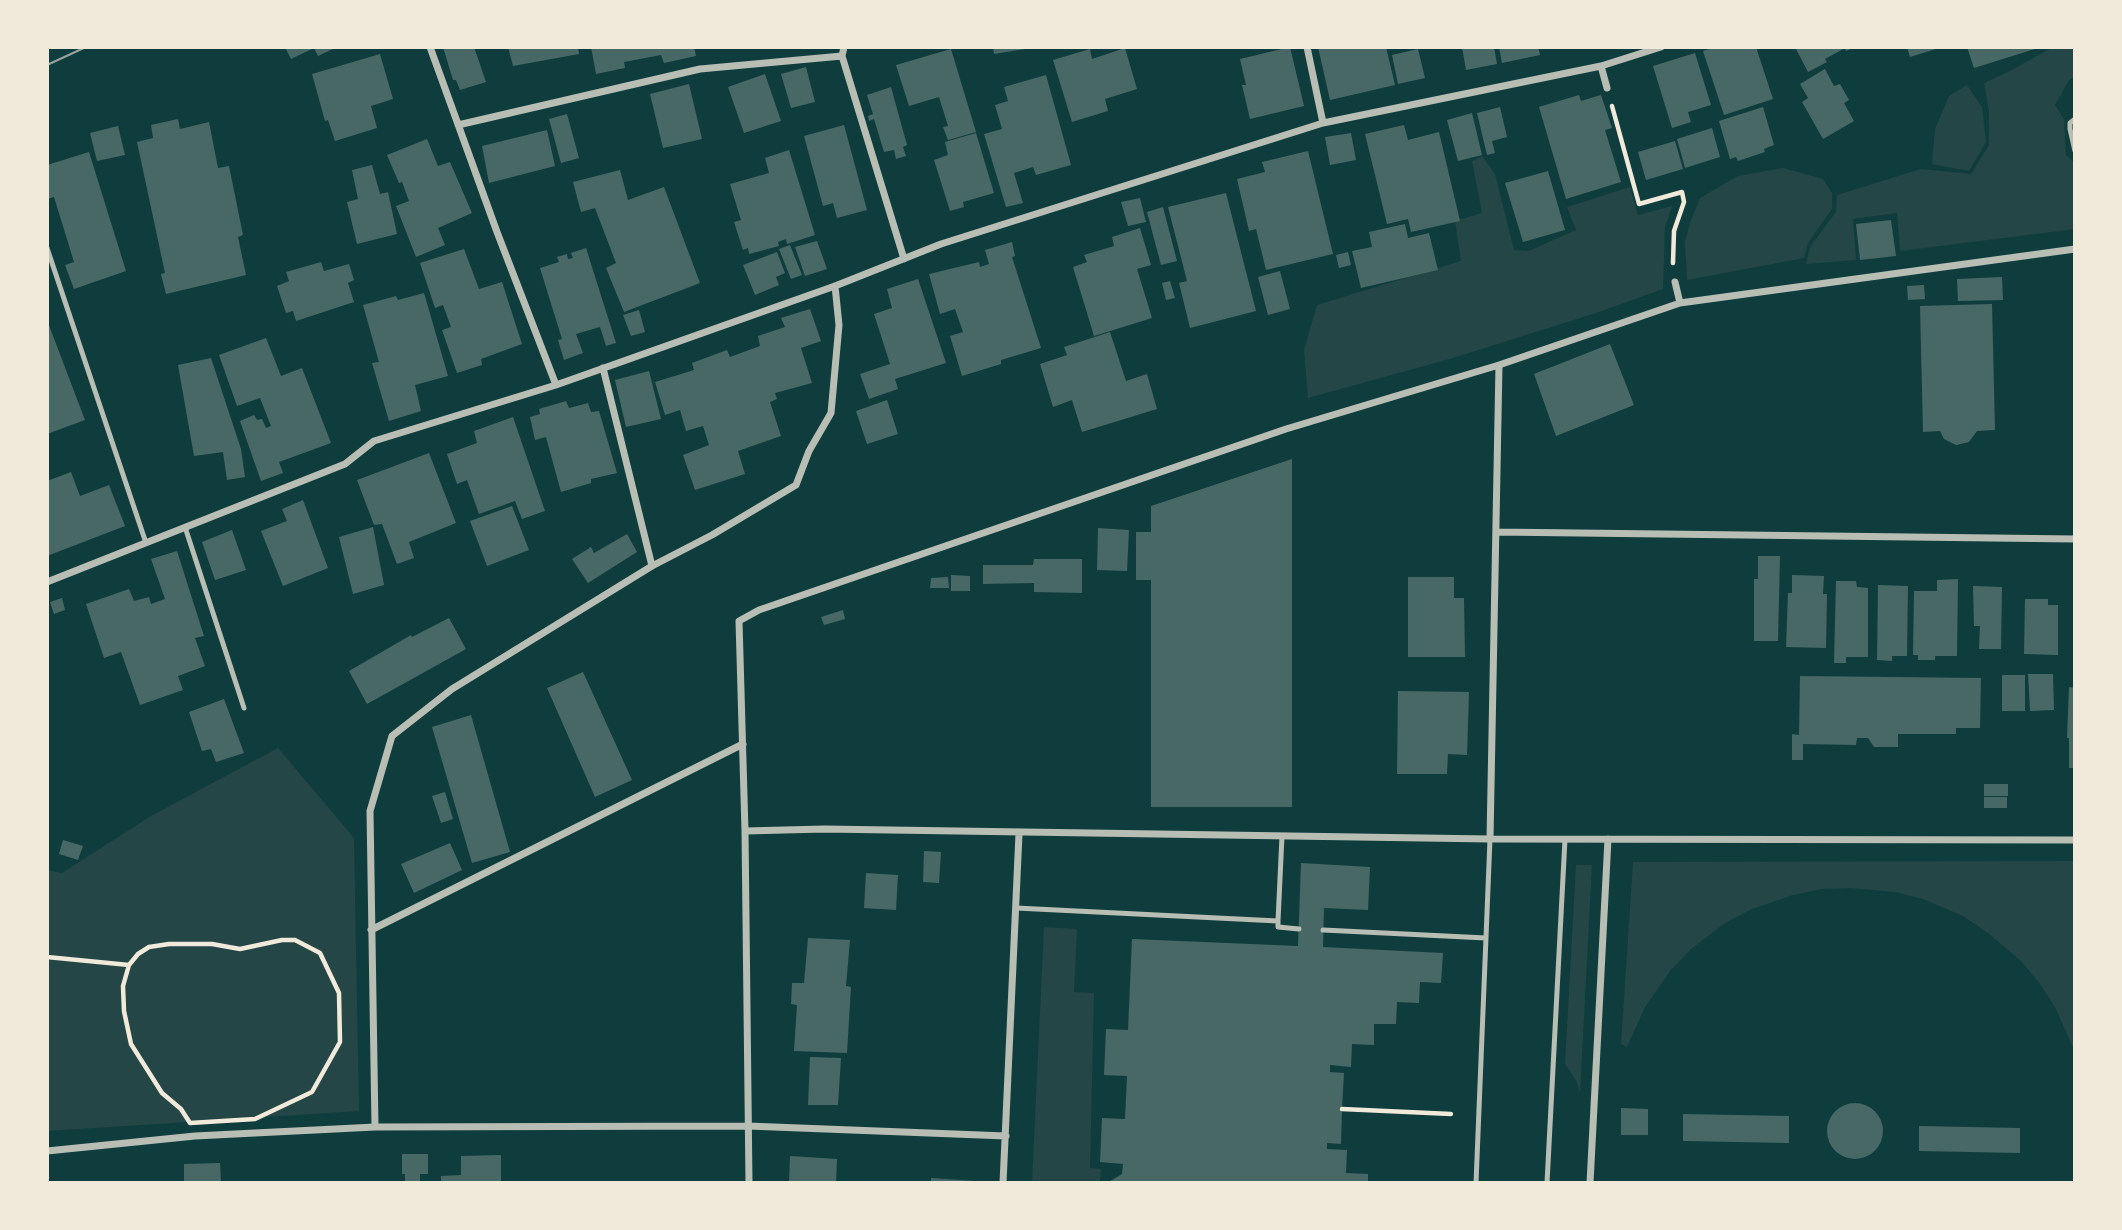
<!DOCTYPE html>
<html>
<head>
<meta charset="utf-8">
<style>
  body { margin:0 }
  #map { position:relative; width:2122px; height:1230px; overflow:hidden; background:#0f3d3e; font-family:Figtree,sans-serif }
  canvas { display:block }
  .frame { position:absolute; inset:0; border:49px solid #f1e9da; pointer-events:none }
</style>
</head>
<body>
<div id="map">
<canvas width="2122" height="1230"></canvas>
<div class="frame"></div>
</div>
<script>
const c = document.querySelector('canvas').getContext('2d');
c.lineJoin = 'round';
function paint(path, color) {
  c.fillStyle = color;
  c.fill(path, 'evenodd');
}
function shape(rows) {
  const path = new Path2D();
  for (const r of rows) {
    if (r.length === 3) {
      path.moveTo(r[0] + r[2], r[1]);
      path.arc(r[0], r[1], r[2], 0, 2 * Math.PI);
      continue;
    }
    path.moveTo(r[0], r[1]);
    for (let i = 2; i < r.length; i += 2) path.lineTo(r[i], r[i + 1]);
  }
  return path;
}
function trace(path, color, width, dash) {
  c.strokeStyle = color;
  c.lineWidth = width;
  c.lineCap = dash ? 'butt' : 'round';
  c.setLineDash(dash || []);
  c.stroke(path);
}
const green = shape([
  [2053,47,2075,47,2075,76,2069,80,2055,105,2064,119,2066,155,2075,163,2075,229,1900,251,1897,213,1853,219,1856,260,1806,264,1810,247,1836,212,1837,195,1921,169,1971,174,1989,145,1989,111,1984,83,2008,72],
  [1967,85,1982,107,1986,142,1969,171,1932,164,1935,129,1949,96],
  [1482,156,1495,174,1514,250,1529,251,1576,230,1567,207,1630,187,1638,215,1672,206,1665,227,1663,289,1596,313,1453,358,1308,398,1304,350,1317,305,1461,261,1455,221,1482,213,1472,161],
  [1783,168,1823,179,1832,193,1832,209,1808,243,1804,258,1687,280,1685,241,1690,223,1700,198,1738,176],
  [278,748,354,838,359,1111,47,1131,47,870,62,873,151,816],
  [2075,861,2075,1052,2056,1009,2040,984,2021,961,1988,933,1963,916,1923,899,1895,892,1851,888,1822,889,1793,895,1752,909,1725,923,1691,949,1670,971,1645,1007,1627,1047,1621,1044,1633,862],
  [1576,865,1592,865,1580,1093,1576,1080,1565,1064],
  [1044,927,1077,929,1074,992,1094,993,1090,1168,1101,1169,1100,1180,1098,1183,1032,1183]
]);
const building = shape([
  [285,47,337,47,318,56,314,48,291,59],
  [443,47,474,47,486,82,460,90,456,80,453,80],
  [508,47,578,47,579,54,513,66],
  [591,47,694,47,696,56,664,63,661,55,624,62,625,68,596,74],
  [993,47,1025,47,1025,49,994,54],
  [1290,47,1304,106,1250,119,1242,85,1246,85,1240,59],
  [1318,47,1386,47,1395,85,1330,100],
  [1462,47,1494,47,1497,64,1466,70],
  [1499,47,1538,47,1540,55,1502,63],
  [1715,47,1756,47,1773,99,1724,115,1703,51],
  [1795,47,1854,47,1846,51,1845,48,1825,59,1827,62,1808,72],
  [1907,47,1939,47,1939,48,1910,57],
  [1967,47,2038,47,2038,48,1974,68],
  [1125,48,1137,89,1105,99,1108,111,1072,122,1053,60,1090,49,1092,59],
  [951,49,976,132,948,140,943,127,948,126,939,97,909,106,896,65],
  [1418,49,1425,78,1398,84,1392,55],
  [1695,53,1711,105,1688,112,1691,122,1672,128,1653,66],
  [380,54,393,99,371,106,377,128,335,141,328,120,325,121,312,74],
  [806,67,815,102,791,108,781,74],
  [1825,69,1834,86,1840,84,1849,100,1844,103,1854,121,1823,139,1802,102,1808,98,1800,84],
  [765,74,781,121,744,133,728,87],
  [1046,75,1071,165,1036,175,1033,167,1014,173,1023,203,1006,207,984,134,1002,129,995,105,1008,101,1004,87],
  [689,84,702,139,663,148,650,94],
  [891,87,907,145,903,147,906,156,896,159,894,150,884,152,874,119,869,121,868,116,873,114,867,95],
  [1579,95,1581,101,1601,95,1612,128,1605,130,1621,182,1566,199,1539,107],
  [1500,107,1507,137,1492,141,1495,153,1487,155,1477,113],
  [1763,107,1774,145,1764,149,1765,152,1738,161,1736,157,1730,159,1719,121],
  [1472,113,1482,155,1458,161,1447,120],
  [567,114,579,158,561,163,549,119],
  [178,119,180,129,209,122,218,168,229,166,243,235,238,237,246,275,166,294,161,274,165,273,137,142,153,138,151,125],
  [844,125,867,210,837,218,833,203,823,206,804,136],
  [1404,125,1408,140,1439,132,1460,221,1411,232,1408,219,1387,224,1365,134],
  [118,126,125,155,97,161,90,133],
  [1712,128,1720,157,1685,168,1677,139],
  [547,130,555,166,489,183,482,146],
  [976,133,994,193,963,202,964,207,950,211,934,160,948,155,945,142],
  [1351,133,1356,160,1330,165,1325,137],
  [427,139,438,166,450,162,472,213,438,228,445,245,416,257,396,206,409,201,402,182,399,183,387,155],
  [1675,141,1683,169,1646,180,1638,152],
  [789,150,815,235,787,244,786,239,778,242,779,246,749,254,748,248,743,250,734,222,741,220,730,184,769,173,765,158],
  [1308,151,1333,254,1266,270,1256,229,1249,231,1237,179,1265,172,1262,162],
  [89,152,126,271,74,289,65,265,74,262,54,197,47,199,47,165],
  [372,165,380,194,388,192,397,234,357,244,347,202,358,199,352,170],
  [620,170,628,200,664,187,700,283,624,312,606,268,616,263,595,208,581,212,573,182],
  [1548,171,1565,230,1523,242,1505,183],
  [1226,193,1256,311,1190,328,1179,283,1187,281,1168,207],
  [1140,198,1146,222,1128,226,1121,202],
  [1163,207,1177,261,1161,265,1147,212],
  [1891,220,1896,256,1860,260,1856,224],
  [1405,224,1408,238,1429,233,1438,270,1361,288,1352,251,1372,247,1369,232],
  [1140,228,1151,265,1137,269,1152,318,1094,336,1073,267,1087,262,1084,255,1114,246,1112,237],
  [817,241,827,269,805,276,795,247],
  [1012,242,1015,256,1012,257,1041,348,1001,360,1001,364,962,376,950,336,963,332,955,309,940,314,929,274,979,262,980,267,989,264,985,250],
  [790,245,802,275,791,279,779,249],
  [586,248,616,343,606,346,600,327,576,334,583,353,564,360,558,340,562,339,540,268,559,262,557,257,567,254,568,259,573,258,571,253],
  [464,249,479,289,502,282,522,344,481,359,482,365,457,373,442,330,451,327,443,305,435,308,420,263],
  [777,252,785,273,776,277,779,285,755,295,743,265],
  [1348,252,1351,265,1339,268,1336,255],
  [321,262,324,271,349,264,354,280,348,283,354,302,296,321,293,311,286,313,277,286,289,281,286,272],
  [1280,271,1290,309,1268,315,1258,277],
  [2002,277,2003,300,1958,301,1957,279],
  [918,279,946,363,895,379,898,389,869,399,860,374,890,364,874,314,892,308,887,289],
  [1170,281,1175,298,1166,300,1162,283],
  [1924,285,1925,299,1908,300,1907,286],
  [424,293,448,376,415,385,421,411,389,421,372,363,379,362,363,305,396,296,398,300],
  [1992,304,1995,430,1977,431,1969,442,1956,445,1944,439,1940,431,1923,432,1920,306],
  [810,309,821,341,801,348,812,383,775,393,777,399,770,402,781,436,738,451,745,474,695,490,683,455,709,445,703,426,686,431,680,410,665,415,655,382,694,370,692,363,727,350,730,357,760,346,758,336,785,327,781,318],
  [639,310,645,332,631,336,623,315],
  [47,320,85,420,47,434],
  [1110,332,1126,381,1147,374,1157,409,1082,432,1072,400,1053,407,1040,364,1067,355,1064,347],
  [266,338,281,376,302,368,331,443,279,462,283,473,261,481,240,421,254,415,257,420,262,419,266,428,271,426,260,398,237,406,219,355],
  [1610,344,1634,405,1556,436,1534,374],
  [211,358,241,449,245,477,227,480,223,452,194,456,178,365],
  [649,371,661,419,626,427,615,380],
  [887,400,898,434,867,444,856,411],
  [566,401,569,408,588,403,591,412,599,411,617,473,591,479,591,483,561,492,546,437,535,440,530,417,540,414,539,409],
  [513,417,545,511,522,519,515,501,479,514,467,480,457,484,447,454,477,443,474,431],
  [429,453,456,523,409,542,414,558,397,564,382,524,374,525,357,480],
  [1292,459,1292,807,1151,807,1151,580,1136,580,1136,532,1151,532,1151,506],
  [71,472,80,496,109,485,125,526,47,556,47,481],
  [303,500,328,568,283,586,261,531,287,521,282,509],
  [512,506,529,550,487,566,470,521],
  [373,527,384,585,353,594,339,537],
  [1098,528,1129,530,1127,571,1097,570],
  [232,530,246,570,215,580,202,542],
  [627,534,637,552,588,583,572,559,591,547,594,553],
  [177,551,204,636,195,638,205,666,178,676,183,690,140,705,121,652,104,658,86,604,129,589,134,601,149,597,151,604,165,599,151,559],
  [1758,556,1780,556,1778,641,1754,641,1754,579,1758,579],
  [1034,559,1082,559,1082,593,1034,592,1034,583,983,584,983,565,1033,565],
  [951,575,970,576,970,591,951,591],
  [1792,575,1824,576,1823,594,1827,594,1826,648,1786,647,1788,593,1792,593],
  [948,577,949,588,930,588,931,578],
  [1408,577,1454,577,1454,598,1464,598,1465,657,1408,657],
  [1958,579,1957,656,1935,656,1935,660,1918,660,1918,655,1913,655,1914,591,1937,591,1937,580],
  [1836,581,1856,581,1857,587,1868,588,1868,657,1846,657,1846,663,1834,663],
  [1878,585,1908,586,1907,656,1892,656,1892,661,1877,660],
  [1973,586,2002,587,2001,649,1979,649,1980,626,1974,626],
  [62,598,65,610,54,614,50,602],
  [2025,599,2048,599,2048,605,2058,605,2058,655,2024,654],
  [843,610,845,619,824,625,821,617],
  [449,618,466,649,367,704,349,671,411,635,412,637],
  [583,672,632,780,595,797,547,688],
  [2028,674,2053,674,2054,710,2030,711],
  [2002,675,2025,675,2025,711,2002,711],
  [1800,676,1981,678,1980,728,1956,728,1956,734,1898,734,1898,747,1874,747,1868,738,1857,738,1856,745,1803,744,1803,760,1792,760,1792,734,1799,735],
  [2069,687,2075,688,2075,768,2069,768,2069,738,2067,738],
  [1398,691,1469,692,1467,755,1448,754,1447,774,1397,774],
  [224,699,244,753,216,762,211,749,202,751,189,712],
  [471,715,510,852,472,863,432,727],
  [1984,784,2008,784,2008,796,1984,796],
  [445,792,453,819,441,823,432,796],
  [1984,797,2007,797,2007,808,1984,808],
  [63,840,83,846,78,860,59,854],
  [450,843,462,870,414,893,401,864],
  [924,851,941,852,939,883,923,882],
  [1301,863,1370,867,1368,910,1324,908,1323,947,1443,953,1441,983,1420,982,1419,1003,1397,1002,1396,1024,1374,1024,1374,1045,1352,1044,1351,1067,1330,1065,1330,1072,1344,1073,1342,1109,1341,1144,1327,1143,1327,1149,1347,1150,1346,1173,1368,1174,1368,1183,1107,1183,1122,1174,1123,1164,1100,1162,1102,1118,1125,1119,1127,1076,1104,1075,1106,1029,1128,1030,1132,939,1298,946],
  [866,873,898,875,896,910,864,908],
  [808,938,850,940,846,986,851,987,847,1053,794,1051,797,1005,791,1004,792,983,804,983],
  [810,1057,841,1058,838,1105,808,1105],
  [1855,1131,28],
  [1621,1108,1648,1109,1648,1135,1621,1135],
  [1683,1114,1789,1116,1789,1143,1683,1141],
  [1919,1126,2020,1128,2020,1153,1919,1151],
  [402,1154,428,1154,428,1174,420,1174,420,1183,405,1183,405,1174,402,1174],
  [501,1155,501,1183,441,1183,441,1176,461,1175,461,1156],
  [790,1156,837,1159,836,1183,789,1183],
  [220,1163,221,1183,184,1183,184,1164],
  [931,1178,975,1181,975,1183,931,1183]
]);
const path = shape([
  [1612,106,1639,204,1682,192,1684,202,1674,231,1673,263],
  [282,940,295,940,320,953,339,993,340,1042,312,1092,255,1119,190,1123,181,1109,162,1093,131,1044,124,1011,123,986,129,965,138,954,149,947,169,944,212,944,240,949,282,940],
  [47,957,129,965],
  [1342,1109,1451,1114]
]);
const service = shape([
  [2075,119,2070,123,2070,129,2075,151],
  [47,248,146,543],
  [185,527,244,708],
  [1016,908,1278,921,1282,836],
  [1278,921,1278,927,1299,929],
  [1323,930,1486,938],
  [1476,1183,1490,839],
  [1547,1183,1565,839]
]);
const minor = shape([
  [430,47,497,232,556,385],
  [1307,47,1323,123],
  [842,56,904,259],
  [1601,66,1607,88],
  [458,125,700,69,842,56,844,47],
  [1675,282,1680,303],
  [603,368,652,566],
  [1496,532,2075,539],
  [47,582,345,464,374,441,556,385,835,286,941,244,1323,123,1601,66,1661,47],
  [745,831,824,829,1490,839,2075,840],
  [1490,839,1499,365],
  [371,930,743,744],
  [375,1127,370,811,392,736,452,689,652,566,712,535,796,485,809,451,831,413,839,325,835,286],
  [47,1151,195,1136,375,1127,748,1126,1006,1136],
  [749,1183,745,831,739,621,759,610,1286,429,1499,365,1680,303,2075,249],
  [1003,1183,1019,834],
  [1590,1183,1608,839]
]);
const tram = shape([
  [47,65,86,47]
]);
paint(green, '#244646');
paint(building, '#486865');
trace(path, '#f1e9da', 4.5);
trace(service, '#b8beb3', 5);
trace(minor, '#b8beb3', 7);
trace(tram, '#97a49c', 2);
</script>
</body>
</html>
